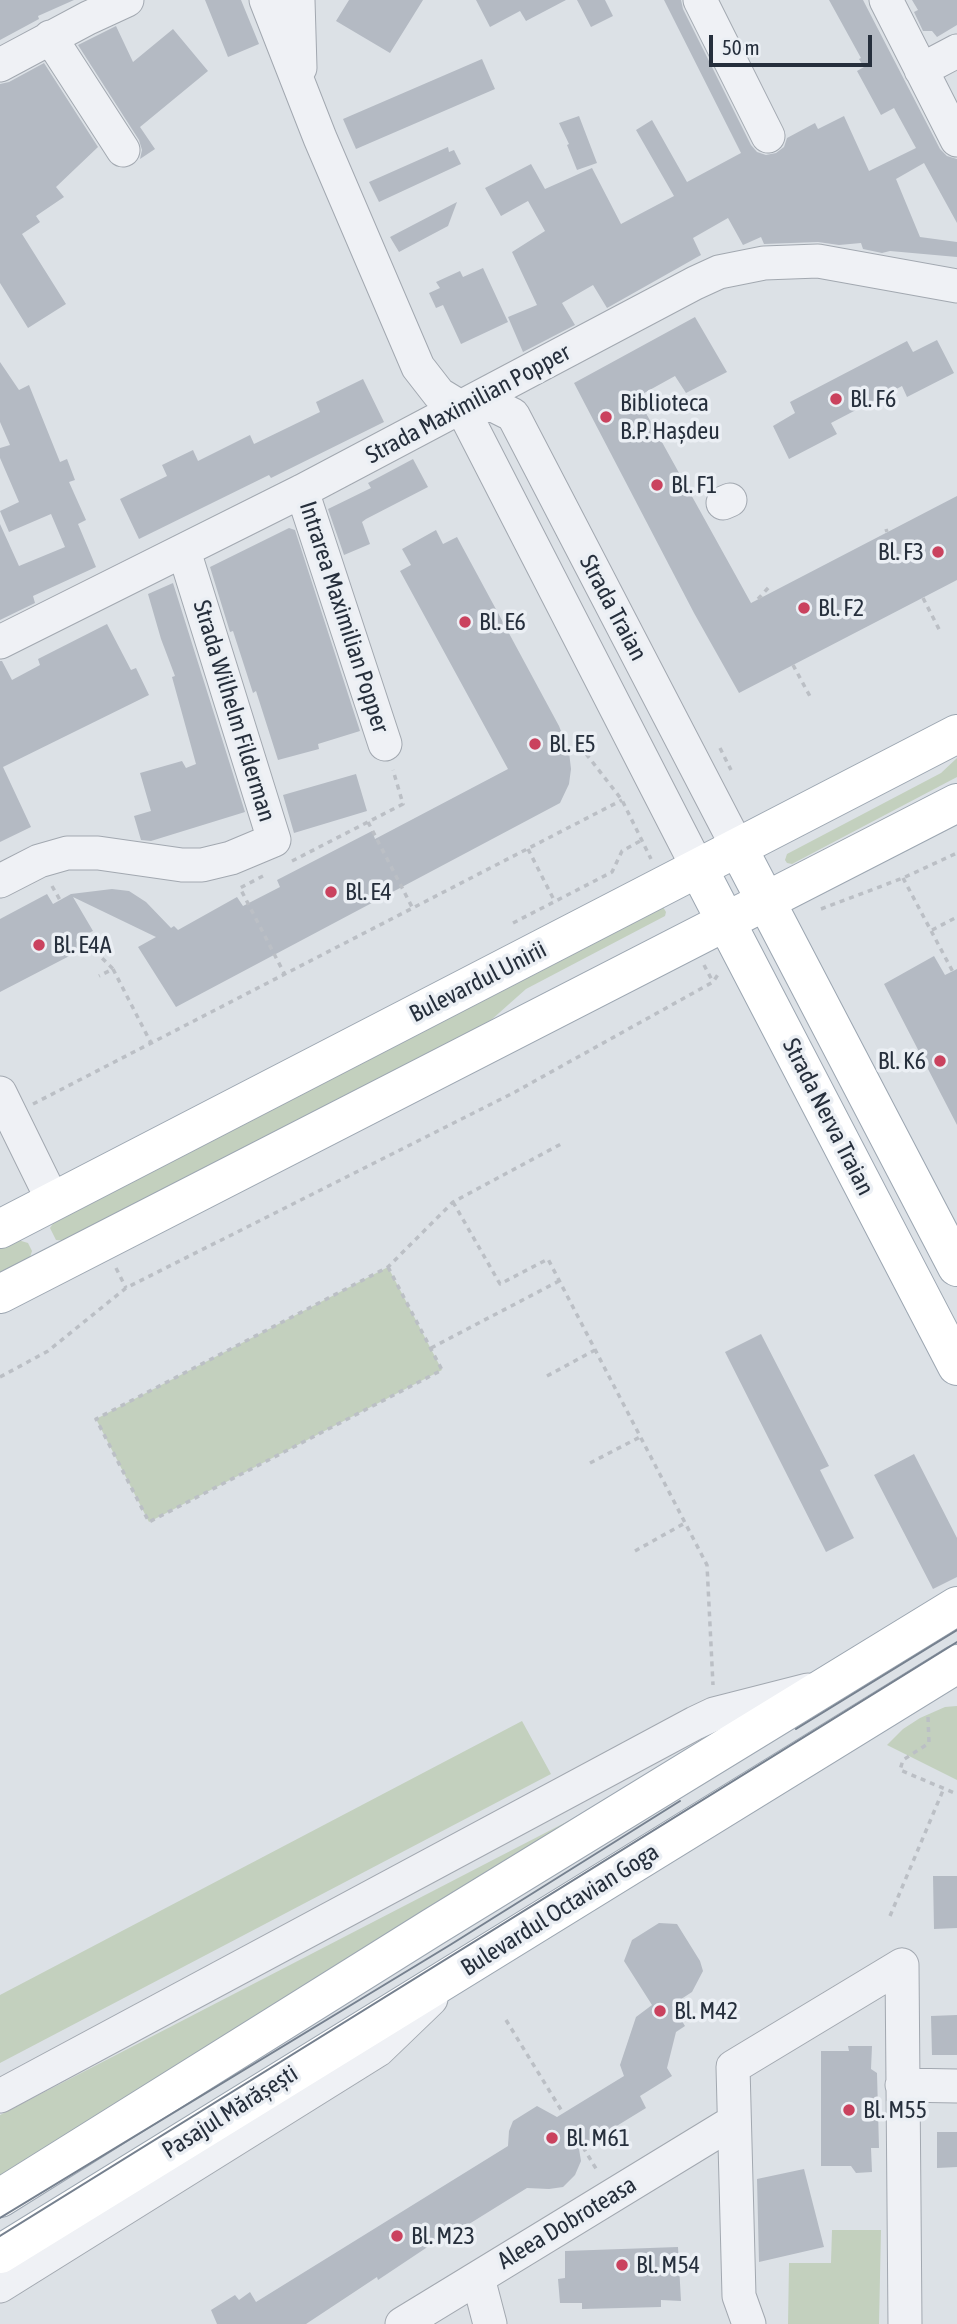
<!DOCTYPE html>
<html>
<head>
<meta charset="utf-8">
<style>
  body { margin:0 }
  #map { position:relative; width:957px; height:2324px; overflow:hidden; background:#dce1e6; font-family:"Asap Condensed",sans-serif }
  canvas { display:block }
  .scale { position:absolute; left:709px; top:35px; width:163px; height:32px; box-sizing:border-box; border:4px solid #262f3c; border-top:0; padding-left:9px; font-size:21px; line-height:24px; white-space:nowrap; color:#262f3c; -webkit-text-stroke:5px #ebeff4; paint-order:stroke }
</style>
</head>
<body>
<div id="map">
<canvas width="957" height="2324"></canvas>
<div class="scale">50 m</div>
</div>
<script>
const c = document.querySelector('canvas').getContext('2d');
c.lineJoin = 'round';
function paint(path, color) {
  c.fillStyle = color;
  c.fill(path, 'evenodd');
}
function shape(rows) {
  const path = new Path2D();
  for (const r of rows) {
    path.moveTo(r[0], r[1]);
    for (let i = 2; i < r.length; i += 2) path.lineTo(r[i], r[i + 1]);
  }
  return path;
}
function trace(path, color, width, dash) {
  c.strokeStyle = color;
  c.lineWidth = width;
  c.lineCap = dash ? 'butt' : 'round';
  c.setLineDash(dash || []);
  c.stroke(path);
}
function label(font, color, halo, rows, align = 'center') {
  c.font = font + ' "Asap Condensed",sans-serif';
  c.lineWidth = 7;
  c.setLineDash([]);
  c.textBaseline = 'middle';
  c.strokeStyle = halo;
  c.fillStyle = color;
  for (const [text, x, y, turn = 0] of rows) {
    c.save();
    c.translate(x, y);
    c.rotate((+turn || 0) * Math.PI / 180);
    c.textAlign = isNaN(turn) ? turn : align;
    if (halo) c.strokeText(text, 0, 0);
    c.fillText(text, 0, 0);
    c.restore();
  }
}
const green = shape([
  [957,758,957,777,792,864,787,863,785,860,787,854,941,773],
  [663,907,666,912,665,916,526,989,490,1021,66,1241,56,1240,50,1228,56,1219],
  [18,1240,28,1243,32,1251,29,1260,0,1275,0,1249],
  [388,1267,442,1370,149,1522,96,1419],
  [957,1706,957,1780,887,1745,903,1729,920,1718,945,1707],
  [522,1721,551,1774,0,2063,0,1995],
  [574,1818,0,2186,0,2115],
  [832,2230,881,2230,879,2324,788,2324,789,2263,831,2263]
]);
const building = shape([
  [0,0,74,0,38,16,39,19,0,40],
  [205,0,241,0,259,44,228,57],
  [349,0,423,0,390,53,336,21],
  [476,0,566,0,526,21,520,11,490,27],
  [577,0,605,0,613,16,591,27],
  [664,0,681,0,683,9,751,145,757,152,766,155,776,153,784,147,787,138,815,123,818,129,844,116,869,171,916,148,894,108,881,115,857,71,864,67,859,59,861,58,829,0,863,0,940,149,947,156,957,159,957,223,924,163,896,179,920,237,957,242,957,257,890,251,882,253,863,249,861,243,839,245,818,242,764,244,761,237,743,245,728,218,693,238,701,255,607,308,593,285,562,303,575,325,523,352,508,317,537,305,512,252,545,231,528,201,501,216,485,188,531,164,545,189,592,168,621,224,674,196,636,130,652,120,687,182,741,153],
  [912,0,957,0,957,25,937,37,932,31,923,31,914,12,918,10],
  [116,26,133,62,173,29,208,71,140,127,155,149,140,159,142,150,139,140,78,45],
  [482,59,495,89,356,149,343,119],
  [44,63,98,147,56,187,64,197,36,216,40,222,22,234,66,304,28,328,0,283,0,84,9,82],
  [579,116,597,163,577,170,567,145,569,144,559,123],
  [448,147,449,152,454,150,461,164,379,202,369,182],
  [457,202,448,226,399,252,390,237],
  [483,268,508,322,461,344,443,305,436,308,429,293,440,288,436,282,460,271,463,277],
  [695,317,727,372,686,393,675,376,637,397,751,603,957,496,957,580,739,693,694,613,574,383],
  [937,340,954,373,907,397,902,386,831,423,837,434,789,459,773,426,795,413,790,402,907,341,913,352],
  [0,362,19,390,29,385,60,462,67,459,75,480,69,482,86,520,78,524,96,567,33,596,35,603,0,620,0,524,19,566,65,547,51,514,9,532,0,511,19,502,0,458,0,448,10,445,0,422],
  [363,379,384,422,271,478,269,475,139,539,120,499,167,476,162,465,193,450,198,461,250,435,254,444,320,412,316,402],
  [413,459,428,487,366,519,362,522,370,544,344,555,328,509,371,488,368,483],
  [289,528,295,530,360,731,318,744,319,749,278,760,256,691,253,693,233,631,230,632,210,567],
  [436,530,443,544,457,537,559,726,569,752,571,769,569,784,560,803,176,1007,138,947,156,937,73,897,93,931,76,939,79,951,0,992,0,919,47,894,53,904,71,894,112,889,129,891,146,902,171,928,174,926,178,930,237,897,243,906,280,887,277,880,372,831,375,839,508,769,400,571,411,565,402,549],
  [173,583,245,812,151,841,141,840,134,816,151,811,140,773,182,761,186,768,196,764,172,677,175,676,161,639,148,594],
  [107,624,131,670,136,668,149,695,3,767,31,827,0,842,0,661,2,661,12,680,40,665,38,659],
  [356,774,367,811,294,833,283,795],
  [934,956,945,975,957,969,957,1125,884,984],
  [761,1334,829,1466,820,1470,854,1538,826,1552,725,1352],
  [914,1454,957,1538,957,1577,933,1589,874,1475],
  [933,1876,957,1876,957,1928,934,1929],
  [659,1923,677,1924,700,1961,703,1971,692,1992,672,2005,685,2026,676,2032,667,2068,672,2076,640,2096,646,2108,579,2149,581,2161,575,2175,563,2187,549,2189,527,2188,461,2229,459,2226,378,2280,377,2277,306,2324,217,2324,211,2310,235,2295,239,2300,250,2292,256,2302,508,2146,509,2131,513,2121,537,2106,557,2117,624,2076,620,2065,636,2017,652,2005,624,1961,632,1940],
  [957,2015,957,2055,932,2055,931,2016],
  [848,2046,872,2046,871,2069,877,2073,879,2148,871,2148,872,2172,856,2173,851,2166,821,2166,821,2051,849,2051],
  [937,2132,957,2132,957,2167,937,2168],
  [804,2169,824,2247,759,2262,757,2179],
  [678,2247,681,2301,661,2300,661,2307,582,2309,582,2303,560,2303,558,2279,565,2278,565,2251]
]);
const path = shape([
  [886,529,887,532],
  [923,598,941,633],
  [758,599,769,587],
  [793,665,812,700],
  [580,746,622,800,651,859],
  [720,748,731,770],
  [368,822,412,907],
  [528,849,554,900],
  [292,861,403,804,393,770],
  [263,876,240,888,284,973],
  [903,878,953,972],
  [52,886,60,900],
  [821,909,903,878,957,853],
  [513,923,612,872,622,851,642,840],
  [932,930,957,917],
  [81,937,113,969,99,976],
  [704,965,713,982],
  [113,969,151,1043],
  [33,1104,622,800],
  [453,1202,500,1284,548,1259,707,1565,713,1685],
  [388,1267,442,1370,149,1522,96,1419,388,1267,453,1202,561,1144],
  [116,1268,126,1288],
  [431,1348,559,1281],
  [547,1376,595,1350],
  [0,1377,48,1351,126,1288,515,1092,713,982,719,973],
  [590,1463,640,1437],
  [635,1551,685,1523],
  [928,1717,929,1743,903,1760,900,1770,957,1794],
  [890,1916,944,1788],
  [506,2020,563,2113],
  [583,2147,598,2172]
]);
const minor = shape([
  [266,0,320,138,418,367,439,394,462,408,493,405,513,415,738,848],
  [298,0,300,68],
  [700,0,768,136],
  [886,0,957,140],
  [50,37,123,150],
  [0,65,88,18,127,0],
  [921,70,957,51],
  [462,408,698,868],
  [302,491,385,744],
  [723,503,730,500],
  [0,642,302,491,695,283,719,272,764,263,818,261,957,286],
  [0,881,39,861,67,853,98,853,182,865,202,865,231,858,274,840,184,551],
  [0,1093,53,1201],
  [902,1965,905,2324],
  [902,2085,957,2086],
  [0,2096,695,1723,714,1714,808,1690],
  [478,2278,490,2324],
  [0,2286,378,2050,431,1999],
  [402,2324,733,2122],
  [749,2324,739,2296,733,2067,902,1965]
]);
const major = shape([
  [738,848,957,1267],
  [698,868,957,1366],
  [0,1229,957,734],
  [0,1294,957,803],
  [0,2198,433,1927,957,1606],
  [0,2254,957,1664]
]);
const tram = shape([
  [796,1729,957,1630],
  [0,2218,450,1945,680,1801],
  [0,2236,957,1642]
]);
const markers = [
  [836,399,7,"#ca425e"],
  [606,417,7,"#ca425e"],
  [657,485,7,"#ca425e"],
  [938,552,7,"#ca425e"],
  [804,608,7,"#ca425e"],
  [465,622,7,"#ca425e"],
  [535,744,7,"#ca425e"],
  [331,892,7,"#ca425e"],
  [39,945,7,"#ca425e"],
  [940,1061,7,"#ca425e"],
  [660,2011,7,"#ca425e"],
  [849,2110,7,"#ca425e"],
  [552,2138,7,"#ca425e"],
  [397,2236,7,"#ca425e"],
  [622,2265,7,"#ca425e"]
];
const poiNames = [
  ["Bl. F6",850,399],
  ["Biblioteca",620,403],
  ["B.P. Hașdeu",620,431],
  ["Bl. F1",671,485],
  ["Bl. F3",924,552,"right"],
  ["Bl. F2",818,608],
  ["Bl. E6",479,622],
  ["Bl. E5",549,744],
  ["Bl. E4",345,892],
  ["Bl. E4A",53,945],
  ["Bl. K6",926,1061,"right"],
  ["Bl. M42",674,2011],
  ["Bl. M55",863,2110],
  ["Bl. M61",566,2138],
  ["Bl. M23",411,2236],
  ["Bl. M54",636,2265]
];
const streetNames = [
  ["Strada Maximilian Popper",468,404,-28],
  ["Strada Traian",613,608,62],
  ["Intrarea Maximilian Popper",344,617,72],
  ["Strada Wilhelm Filderman",234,711,73],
  ["Bulevardul Unirii",478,982,-27],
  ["Strada Nerva Traian",828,1117,63],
  ["Bulevardul Octavian Goga",560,1910,-32],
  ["Pasajul Mărășești",230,2112,-32],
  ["Aleea Dobroteasa",567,2223,-31]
];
paint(green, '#c3d0be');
paint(building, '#b4bac3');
trace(minor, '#a2a8b0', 35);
trace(major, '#9ca6b1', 40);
trace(path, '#bbbfc5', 3.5, [5, 5]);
trace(minor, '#eff1f5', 33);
trace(major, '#fff', 38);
trace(tram, '#76818f', 2);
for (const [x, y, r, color] of markers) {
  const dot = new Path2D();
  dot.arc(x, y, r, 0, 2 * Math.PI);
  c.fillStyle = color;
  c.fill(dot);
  trace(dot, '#ebeff4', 2.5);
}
label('24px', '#262f3c', '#ebeff4', poiNames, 'left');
label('24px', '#262f3c', '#ebeff4', streetNames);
</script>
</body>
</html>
